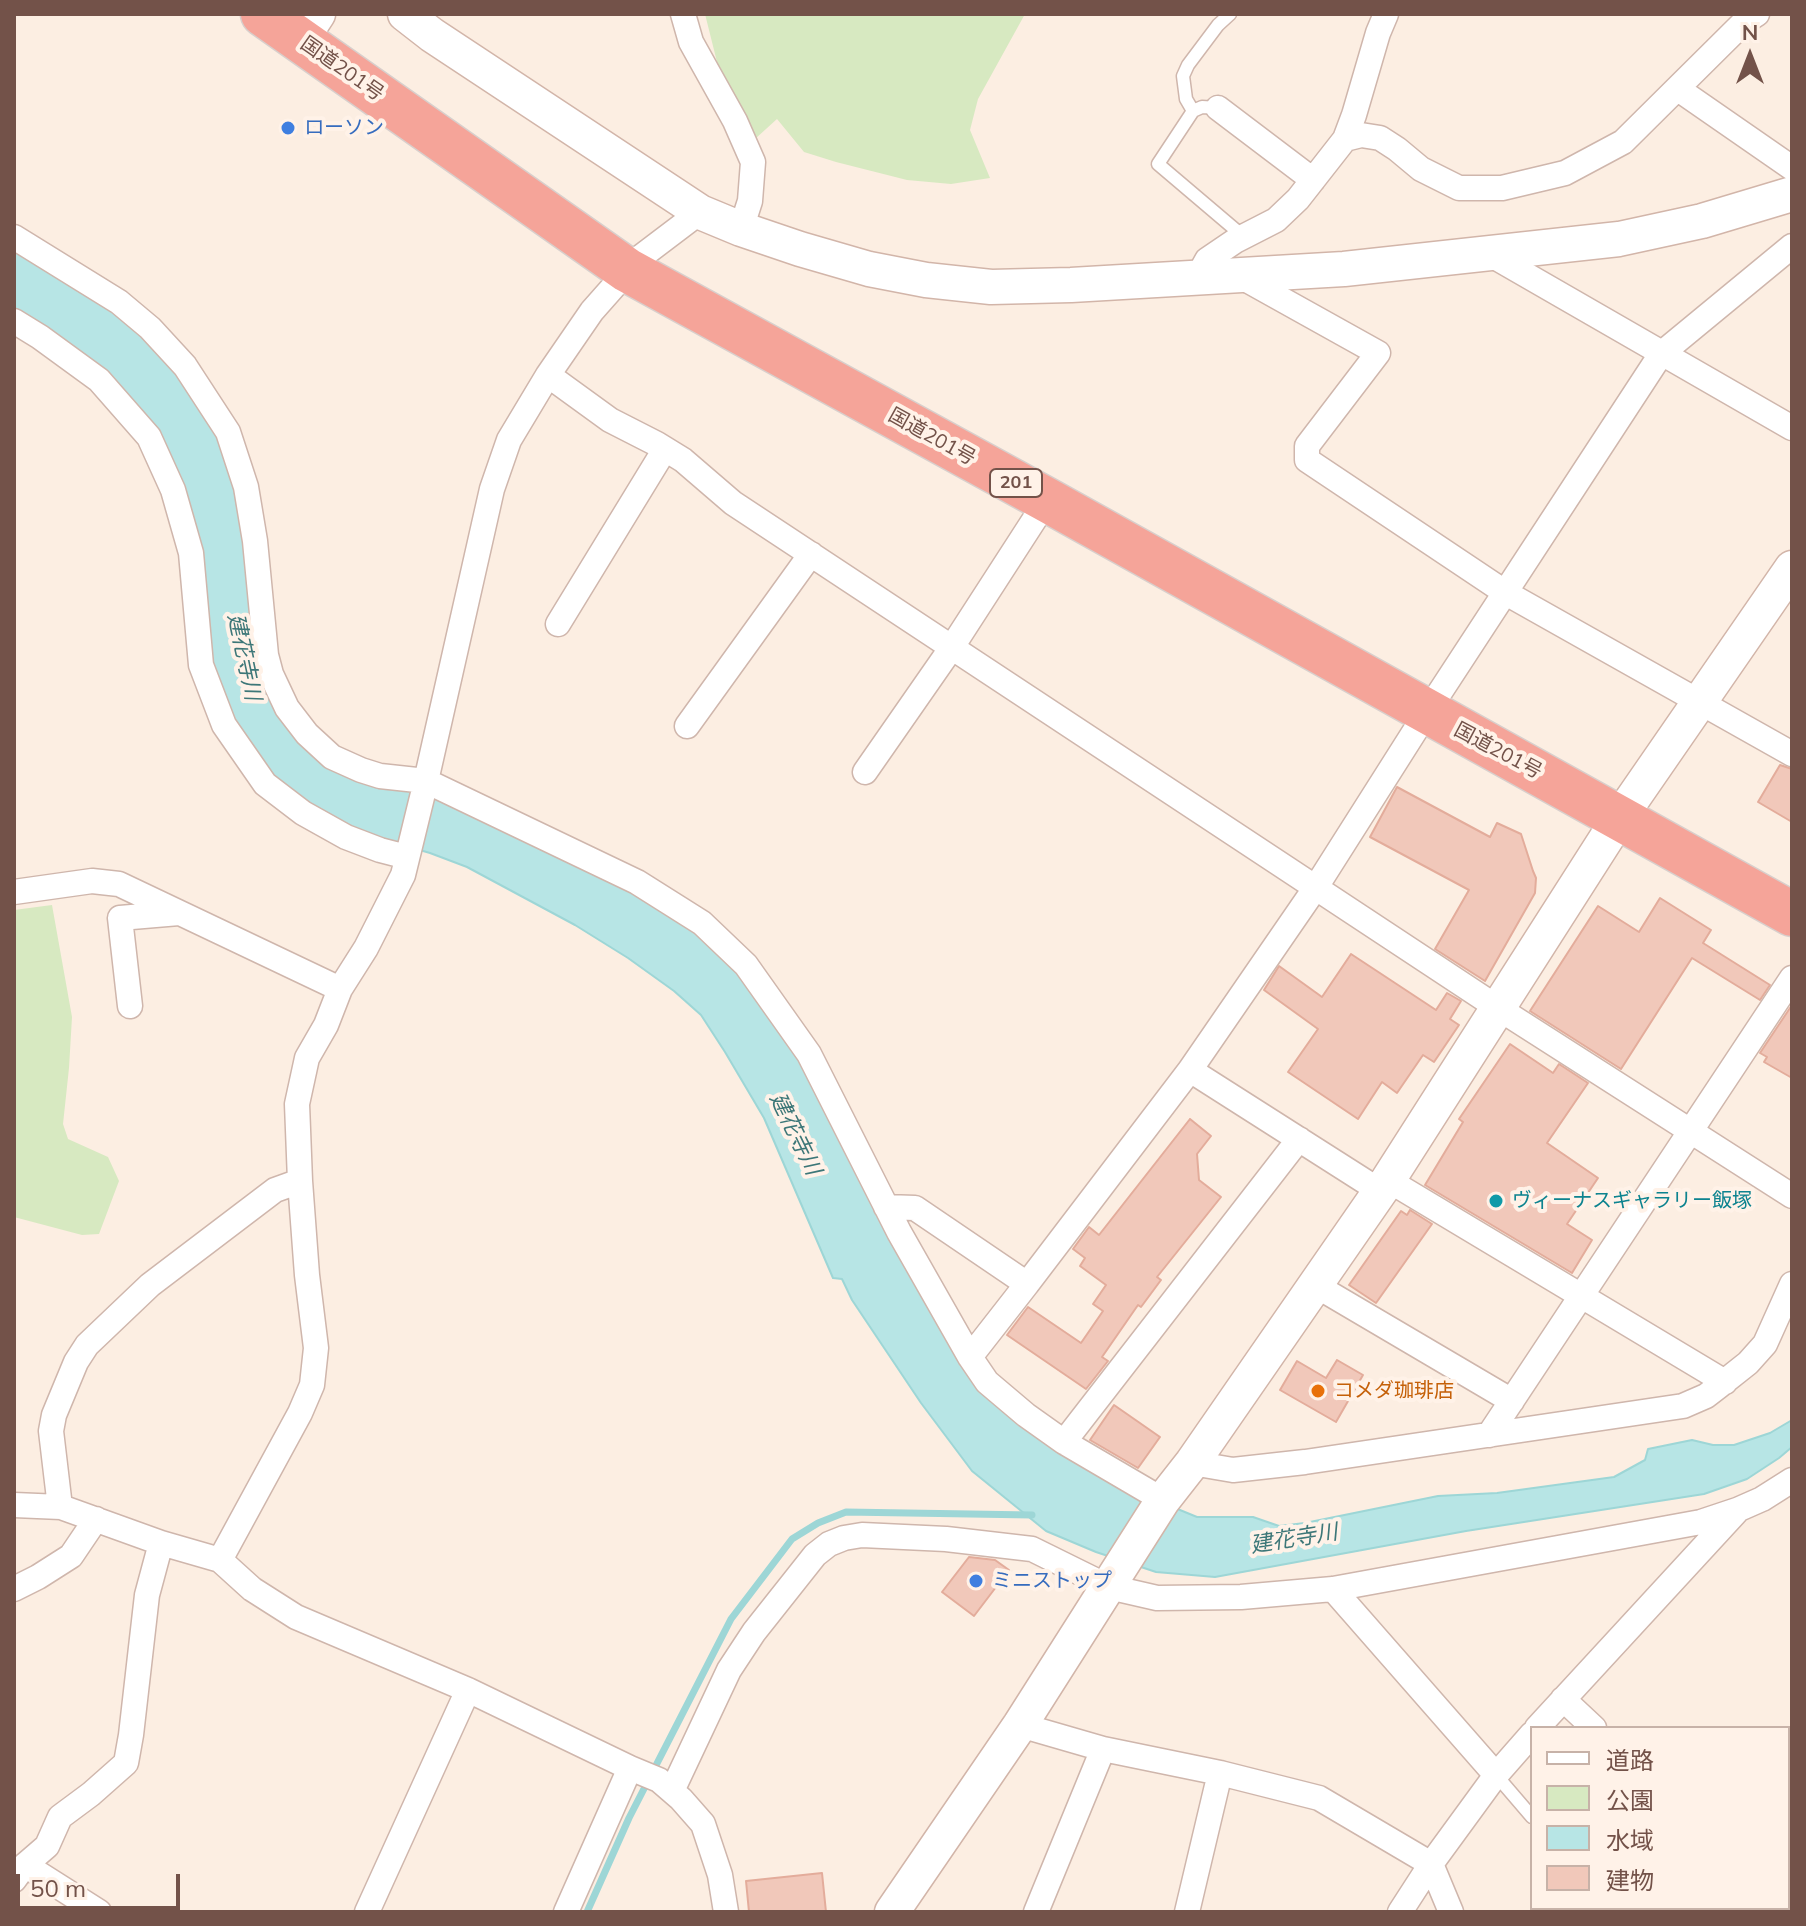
<!DOCTYPE html>
<html>
<head>
<meta charset="utf-8">
<style>
  body { margin:0 }
  #map { position:relative; width:1806px; height:1926px; overflow:hidden; background:#fceee2; font-family:Mulish,"Noto Sans JP",sans-serif }
  canvas { display:block }
  .frame { position:absolute; inset:0; border:16px solid #735249; pointer-events:none }
  .legend { position:absolute; left:1530px; top:1726px; width:260px; height:184px; box-sizing:border-box; background:#fff2e8; border:2px solid #c7b2a8; margin:0; padding:10px 14px; list-style:none; font-size:24px; color:#735249 }
  .legend li { display:flex; align-items:center; gap:16px; height:40px }
  .legend b { width:40px; border:2px solid #c7b2a8 }
  .north { position:absolute; left:1710px; top:16px; width:80px; height:80px; -webkit-text-stroke:6px #fff2e8; paint-order:stroke; rotate:0deg; font-size:22px; font-weight:700; line-height:32px; text-align:center; color:#735249 }
  .north::after { content:''; display:block; margin:auto; width:28px; height:36px; background:#735249; clip-path:polygon(50% 0,100% 100%,50% 72%,0 100%) }
  .scale { position:absolute; left:16px; top:1874px; width:164px; height:36px; box-sizing:border-box; border:4px solid #735249; border-top:0; padding-left:10px; font-size:24px; line-height:28px; white-space:nowrap; color:#735249; -webkit-text-stroke:6px #fff2e8; paint-order:stroke }
</style>
</head>
<body>
<div id="map">
<canvas width="1806" height="1926"></canvas>
<div class="frame"></div>
<ul class="legend">
<li><b style="height:10px;background:#fff"></b>道路</li>
<li><b style="height:22px;background:#d7e9c1"></b>公園</li>
<li><b style="height:22px;background:#b7e5e5"></b>水域</li>
<li><b style="height:22px;background:#f1c8ba"></b>建物</li>
</ul>
<div class="north">N</div>
<div class="scale">50 m</div>
</div>
<script>
const c = document.querySelector('canvas').getContext('2d');
c.lineJoin = 'round';
function paint(path, color) {
  c.fillStyle = color;
  c.fill(path, 'evenodd');
}
function shape(rows) {
  const path = new Path2D();
  for (const r of rows) {
    path.moveTo(r[0], r[1]);
    for (let i = 2; i < r.length; i += 2) path.lineTo(r[i], r[i + 1]);
  }
  return path;
}
function trace(path, color, width, dash) {
  c.strokeStyle = color;
  c.lineWidth = width;
  c.lineCap = dash ? 'butt' : 'round';
  c.setLineDash(dash || []);
  c.stroke(path);
}
function label(font, color, halo, rows, align = 'center') {
  c.font = font + ' Mulish,"Noto Sans JP",sans-serif';
  c.lineWidth = 8;
  c.setLineDash([]);
  c.textBaseline = 'middle';
  c.strokeStyle = halo;
  c.fillStyle = color;
  for (const [text, x, y, turn = 0] of rows) {
    c.save();
    c.translate(x, y);
    c.rotate((+turn || 0) * Math.PI / 180);
    c.textAlign = isNaN(turn) ? turn : align;
    if (halo) c.strokeText(text, 0, 0);
    c.fillText(text, 0, 0);
    c.restore();
  }
}
const green = shape([
  [705,14,1025,14,978,99,970,130,990,178,951,184,907,180,836,162,804,152,777,119,755,139,722,82],
  [52,905,72,1017,69,1068,63,1124,68,1139,108,1157,119,1181,99,1234,82,1235,14,1217,14,910]
]);
const water = shape([
  [14,246,110,304,177,368,211,424,229,462,266,664,308,740,438,797,666,909,716,947,761,1001,802,1061,966,1360,1141,1494,1197,1517,1253,1517,1279,1526,1305,1523,1438,1496,1497,1493,1614,1477,1645,1460,1648,1449,1692,1440,1713,1445,1734,1445,1770,1433,1792,1420,1792,1447,1779,1458,1747,1479,1704,1494,1466,1531,1215,1577,1156,1572,1096,1552,1046,1531,972,1471,921,1403,852,1300,842,1279,833,1278,764,1118,725,1052,701,1015,674,991,628,958,575,925,467,867,430,853,375,837,325,815,272,776,221,701,210,662,174,466,14,311,14,246]
]);
const stream = shape([
  [587,1912,629,1818,731,1619,792,1539,818,1523,846,1512,1032,1515]
]);
const building = shape([
  [1780,765,1792,769,1792,822,1758,802,1780,765],
  [1397,787,1490,837,1497,823,1521,834,1533,871,1536,878,1535,893,1485,981,1435,949,1469,890,1370,837,1397,787],
  [1660,898,1711,930,1703,943,1770,985,1760,1000,1692,958,1621,1069,1530,1011,1598,906,1639,932,1660,898],
  [1351,954,1436,1010,1447,993,1461,1001,1450,1019,1459,1025,1434,1062,1423,1055,1397,1093,1382,1082,1358,1119,1288,1072,1318,1029,1264,990,1279,966,1322,997,1351,954],
  [1792,1005,1792,1078,1764,1062,1767,1057,1760,1053,1792,1005],
  [1510,1044,1553,1073,1559,1064,1588,1083,1547,1143,1598,1178,1567,1224,1592,1240,1572,1273,1425,1185,1463,1122,1459,1119,1510,1044],
  [1190,1119,1211,1136,1197,1154,1199,1180,1221,1197,1157,1277,1161,1280,1141,1307,1138,1305,1102,1357,1108,1361,1086,1389,1007,1335,1028,1307,1081,1343,1103,1311,1093,1304,1106,1285,1080,1266,1085,1258,1073,1249,1089,1227,1099,1235,1190,1119],
  [1410,1210,1432,1224,1376,1303,1349,1285,1401,1211,1407,1215,1410,1210],
  [1337,1360,1363,1375,1336,1422,1280,1390,1297,1361,1326,1378,1337,1360],
  [1114,1405,1160,1437,1138,1468,1090,1440,1114,1405],
  [969,1557,995,1560,1009,1570,974,1616,942,1592,969,1557],
  [822,1873,826,1912,749,1912,746,1881,822,1873]
]);
const lane = shape([
  [1218,108,1202,107,1193,111,1158,164,1244,237],
  [1193,111,1186,99,1183,76,1188,65,1218,25,1230,14],
  [1496,1775,1532,1817],
  [1586,1908,1587,1912]
]);
const street = shape([
  [683,14,691,42,735,121,753,162,750,201,741,229],
  [1678,89,1792,168],
  [1218,108,1313,180],
  [1345,139,1354,115,1378,33,1386,14],
  [14,237,119,302,150,328,185,366,228,432,246,487,255,541,266,655,271,674,287,708,307,734,332,757,361,770,380,776,426,781,637,882,702,923,746,965,809,1054,899,1232,970,1357,987,1382,1026,1415,1064,1442,1163,1500],
  [1488,253,1792,428],
  [1238,275,1378,353,1307,446,1307,460,1506,593,1792,754],
  [1197,278,1207,260,1235,241,1276,220,1298,199,1345,139,1361,135,1380,138,1397,149,1421,169,1459,188,1502,188,1565,173,1623,142,1743,23,1757,14],
  [14,321,40,337,99,380,149,437,173,490,191,553,201,665,224,725,265,784,303,813,346,837,380,850,407,857],
  [548,375,610,420,657,444,683,460,733,503,1498,1008,1792,1196],
  [558,624,665,449],
  [687,726,811,554],
  [865,772,952,647,1047,500],
  [14,892,92,881,119,884,340,989],
  [130,1006,120,918,179,913],
  [1190,1070,1380,1191],
  [1388,1180,1725,1382],
  [886,1207,915,1208,1027,1284,1190,1070,1316,887,1427,712,1661,354,1792,246],
  [1315,1285,1512,1401],
  [970,1357,1027,1284],
  [1489,1435,1792,978],
  [1064,1442,1299,1139],
  [1192,1463,1233,1470,1305,1462,1683,1406,1706,1396,1719,1386,1748,1363,1765,1344,1792,1284],
  [14,1505,61,1507,161,1543,220,1560,252,1589,296,1617,468,1690,630,1768,659,1780,681,1799,703,1824,720,1875,726,1912],
  [60,1507,51,1431,54,1415,76,1362,87,1345,150,1285,275,1190,300,1181],
  [220,1560,300,1413,312,1385,316,1348,307,1275,300,1181,297,1104,307,1058,326,1025,340,989,366,948,403,875,426,781,492,489,509,440,548,375,592,311,638,259,700,212],
  [14,1589,38,1577,71,1556,96,1519],
  [1333,1589,1496,1775],
  [1563,1699,1594,1728],
  [1020,1725,1103,1749,1220,1773,1319,1798,1431,1864,1451,1912],
  [1537,1728,1736,1512],
  [1788,1765,1792,1761],
  [672,1791,729,1670,754,1632,815,1555,829,1544,844,1538,862,1535,946,1539,1032,1549,1109,1587,1157,1598,1241,1597,1333,1589,1701,1522,1737,1510,1762,1499,1792,1480],
  [25,1865,99,1912],
  [14,1880,25,1865,47,1846,60,1817,91,1794,126,1763,131,1735,147,1595,161,1543],
  [367,1912,468,1690],
  [566,1912,630,1768],
  [1036,1912,1103,1749],
  [1187,1912,1220,1773],
  [1400,1912,1431,1864,1496,1775,1532,1734]
]);
const secondary = shape([
  [405,14,432,35,700,212,741,229,800,249,869,269,926,280,991,287,1071,285,1344,269,1619,239,1702,221,1792,194],
  [301,40,318,14],
  [892,1912,1020,1725,1163,1500,1192,1463,1388,1180,1620,817,1792,568]
]);
const highway = shape([
  [263,14,627,270,1047,500,1792,914]
]);
const markers = [
  [288,128,8,"#3f7fe0"],
  [1496,1201,8,"#0f9aa8"],
  [1318,1391,8,"#e8710a"],
  [976,1581,8,"#3f7fe0"]
];
const shields = [
  [1016,483,52]
];
const shieldNames = [
  ["201",1016,483]
];
const streetNames = [
  ["国道201号",342,69,35],
  ["国道201号",932,437,29],
  ["国道201号",1498,751,28]
];
const shopNames = [
  ["ローソン",304,128],
  ["ミニストップ",992,1581]
];
const cultureNames = [
  ["ヴィーナスギャラリー飯塚",1512,1201]
];
const foodNames = [
  ["コメダ珈琲店",1334,1391]
];
const waterNames = [
  ["建花寺川",244,657,78],
  ["建花寺川",795,1134,64],
  ["建花寺川",1294,1539,-9]
];
paint(green, '#d7e9c1');
paint(water, '#b7e5e5');
trace(water, '#9dd6d6', 2);
trace(stream, '#9dd6d6', 7);
paint(building, '#f1c8ba');
trace(building, '#e3ac9b', 2);
trace(lane, '#cfb6ac', 15);
trace(street, '#cfb6ac', 27);
trace(secondary, '#d2b5a9', 37);
trace(highway, '#d8cfcc', 47);
trace(lane, '#fff', 12);
trace(street, '#fff', 24);
trace(secondary, '#fff', 34);
trace(highway, '#f5a499', 44);
for (const [x, y, r, color] of markers) {
  const dot = new Path2D();
  dot.arc(x, y, r, 0, 2 * Math.PI);
  c.fillStyle = color;
  c.fill(dot);
  trace(dot, '#fff2e8', 3);
}
for (const [x, y, w] of shields) {
  const box = new Path2D();
  box.roundRect(x - w / 2, y - 14, w, 28, 6);
  c.fillStyle = '#fff2e8';
  c.fill(box);
  trace(box, '#735249', 2);
}
label('bold 18px', '#735249', null, shieldNames);
label('20px', '#735249', '#fff2e8', streetNames);
label('20px', '#366cbe', '#fff2e8', shopNames, 'left');
label('20px', '#0d838f', '#fff2e8', cultureNames, 'left');
label('20px', '#c56008', '#fff2e8', foodNames, 'left');
label('italic 22px', '#3d7778', '#fff2e8', waterNames);
</script>
</body>
</html>
